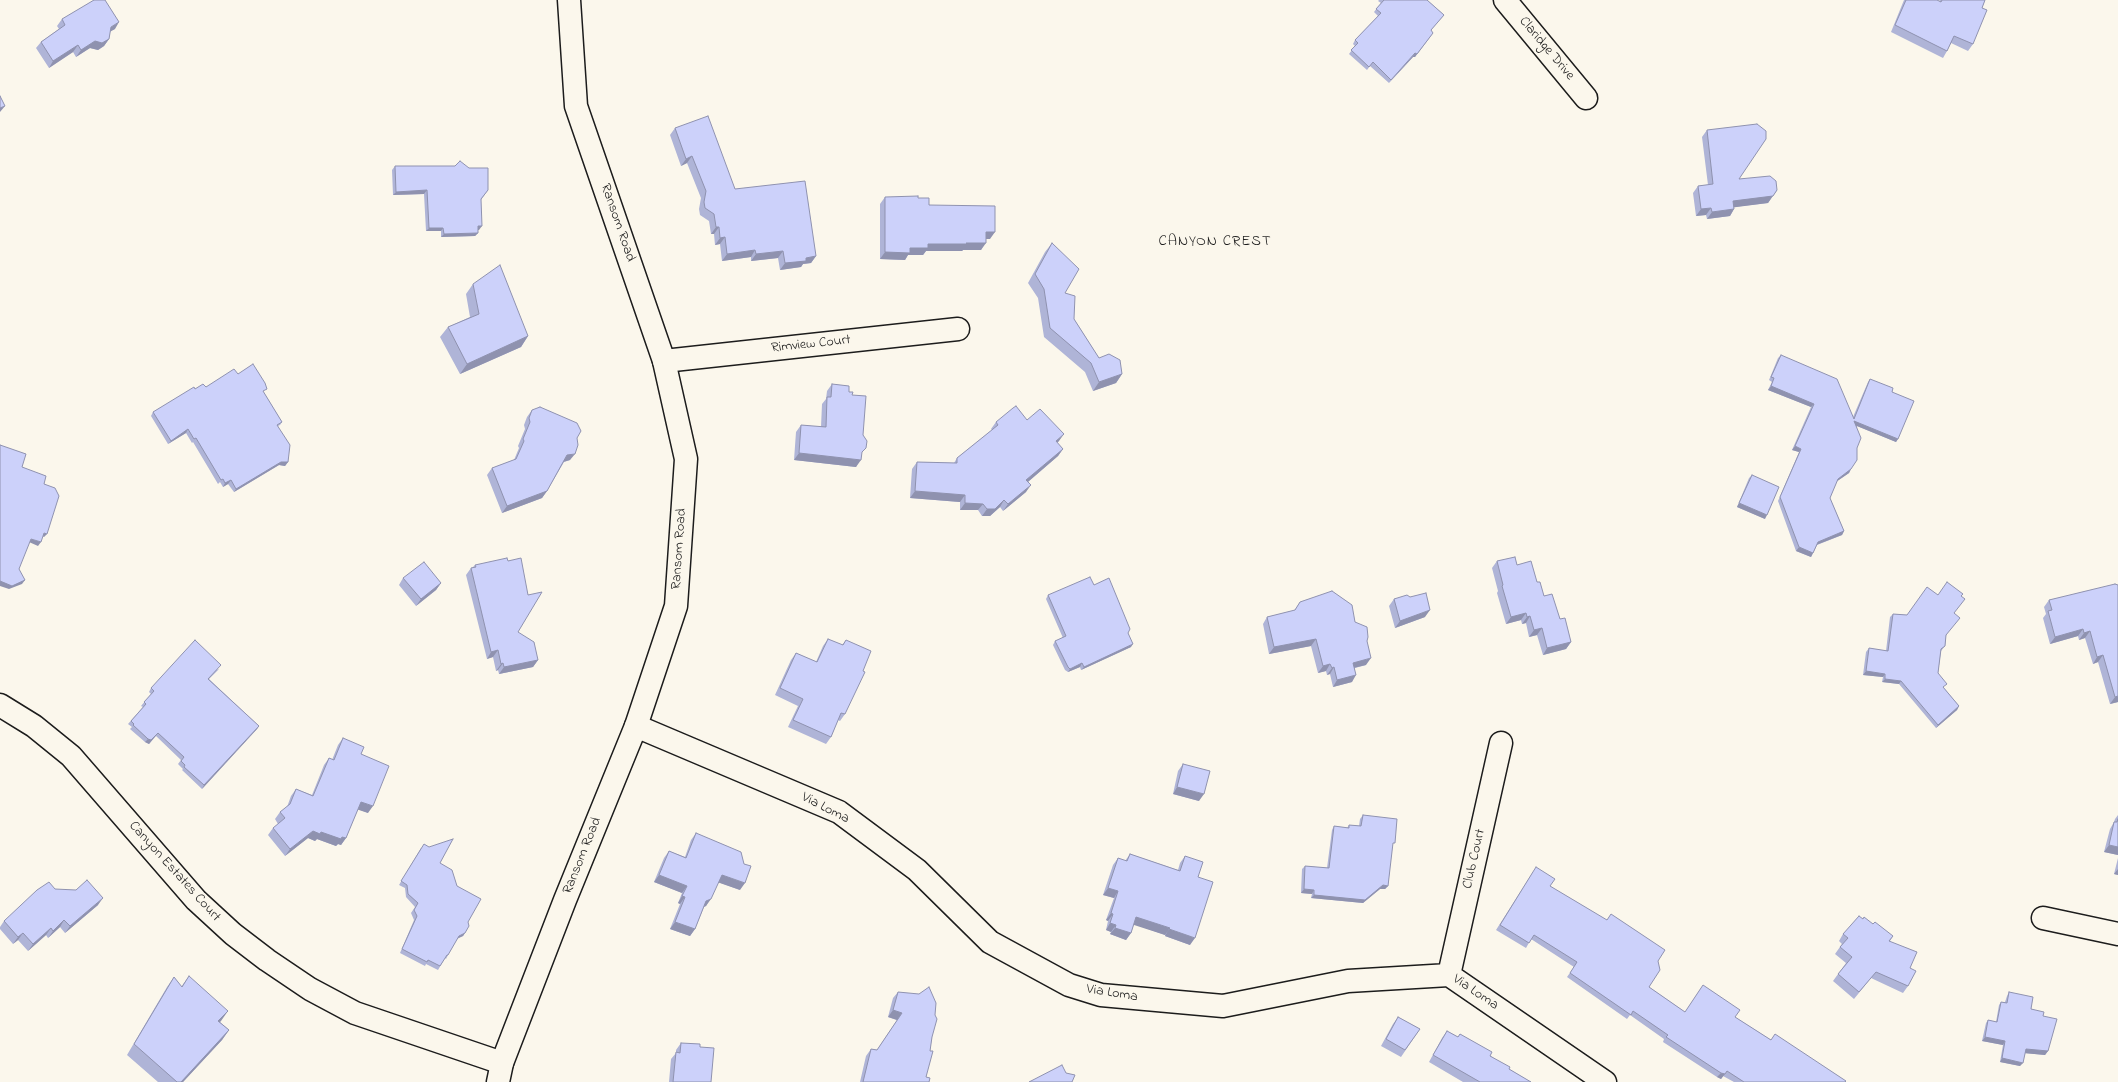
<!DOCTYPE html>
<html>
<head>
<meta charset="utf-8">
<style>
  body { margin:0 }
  canvas { display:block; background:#fbf7ec }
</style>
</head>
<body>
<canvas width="2118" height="1082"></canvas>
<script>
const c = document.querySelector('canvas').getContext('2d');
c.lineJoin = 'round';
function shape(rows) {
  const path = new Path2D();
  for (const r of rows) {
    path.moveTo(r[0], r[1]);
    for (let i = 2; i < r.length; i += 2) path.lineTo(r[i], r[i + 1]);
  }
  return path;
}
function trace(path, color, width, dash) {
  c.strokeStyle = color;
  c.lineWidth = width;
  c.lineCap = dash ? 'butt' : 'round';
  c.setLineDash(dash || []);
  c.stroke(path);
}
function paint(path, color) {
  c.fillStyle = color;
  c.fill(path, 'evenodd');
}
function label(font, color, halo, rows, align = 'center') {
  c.font = font + ' "Indie Flower",sans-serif';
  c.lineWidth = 4;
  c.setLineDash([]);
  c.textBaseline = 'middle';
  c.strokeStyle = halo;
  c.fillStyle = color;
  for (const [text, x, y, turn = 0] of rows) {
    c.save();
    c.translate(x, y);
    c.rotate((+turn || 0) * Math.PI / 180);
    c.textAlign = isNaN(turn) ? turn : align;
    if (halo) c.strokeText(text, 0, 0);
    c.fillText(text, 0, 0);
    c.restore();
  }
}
const street = shape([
  [1505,0,1586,98],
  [664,361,958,329],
  [0,705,34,726,71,756,196,900,233,934,267,960,310,989,355,1013,502,1063],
  [636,726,839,812,917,870,990,942,1069,985,1101,995,1223,1006,1348,981,1449,975,1605,1082],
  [2043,918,2118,934],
  [1449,975,1501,743]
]);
const secondary = shape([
  [498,1082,502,1063,565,900,636,726,676,606,686,459,664,361,576,106,569,0]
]);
const wall = shape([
  [1379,0,1427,0,1444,15,1431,30,1415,57,1413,57,1389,83,1370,66,1367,70,1349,54,1355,46,1353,44,1355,40,1378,16,1374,12,1381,3,1378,1],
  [1904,0,1937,0,1939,1,1940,0,1985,0,1982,8,1973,44,1968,51,1951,43,1947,51,1943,58,1891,32],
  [62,19,115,29,110,31,109,39,104,46,98,50,90,48,76,57,73,52,49,68,36,48,41,42,59,29,57,26],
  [675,128,735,189,816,256,811,263,803,264,801,267,780,270,778,258,751,261,751,257,722,261,720,244,715,245,714,234,711,234,709,221,700,215,699,209,701,198,687,163,681,166,670,135],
  [1707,130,1739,179,1777,190,1768,203,1734,207,1734,209,1730,216,1707,219,1706,215,1696,216,1693,193,1698,186,1708,185,1702,137],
  [395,166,488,190,481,200,479,230,478,230,478,233,475,236,441,237,441,231,426,231,424,194,393,195,392,170],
  [885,197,918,198,929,205,990,239,986,239,981,250,963,250,962,251,926,251,923,255,908,255,905,260,880,259,880,204],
  [1052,243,1065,293,1074,319,1099,358,1122,374,1116,383,1093,391,1085,372,1044,337,1038,298,1028,283,1045,252],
  [473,284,528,336,521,347,460,374,440,337,448,327,470,317,466,294],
  [1781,355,1853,417,1868,382,1870,379,1892,392,1898,439,1896,442,1857,426,1857,448,1851,469,1849,473,1837,481,1830,498,1844,531,1842,535,1817,545,1811,557,1796,551,1778,501,1799,452,1792,450,1811,407,1768,390,1772,382,1769,380,1778,358],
  [238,374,264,393,282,422,280,425,278,426,288,462,285,466,279,465,234,492,228,484,223,487,220,482,218,484,193,442,192,443,186,433,168,444,151,416,153,412,195,389,206,387],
  [832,384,849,392,852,395,861,455,856,467,794,460,796,432,801,425,821,427,822,404,826,399,827,391],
  [532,410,577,438,570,460,564,462,547,491,542,498,502,513,487,475,492,468,514,460,519,448,518,446,525,429,524,425,527,417],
  [1027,420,1059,441,1057,443,1063,449,1058,456,1028,482,1026,492,1003,511,1000,507,990,516,982,516,978,510,960,510,960,502,910,498,912,469,917,462,954,463,957,458,992,430,991,429,996,422],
  [1752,475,1765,519,1737,507,1749,478],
  [1497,561,1517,565,1537,582,1544,596,1560,619,1571,642,1566,649,1543,655,1537,635,1529,637,1526,623,1522,624,1521,620,1506,624,1497,593,1498,591,1492,568],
  [475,565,518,632,538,660,533,667,499,674,498,670,496,671,493,657,487,659,466,575,471,568,473,567],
  [403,578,441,583,436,590,416,606,399,585],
  [1094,585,1128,633,1131,647,1081,670,1080,667,1068,672,1065,670,1053,645,1055,641,1063,638,1046,599,1048,595],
  [2118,585,2118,702,2110,704,2098,662,2093,664,2085,638,2079,640,2078,636,2050,644,2043,618,2046,614,2044,607,2049,600],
  [1394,599,1425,617,1395,628,1389,606],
  [1300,602,1355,622,1367,641,1366,665,1355,668,1352,682,1333,687,1330,674,1327,675,1326,671,1318,673,1311,646,1269,654,1263,624,1267,617,1294,611],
  [1954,613,1946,636,1945,646,1941,651,1938,673,1944,688,1959,706,1957,710,1936,728,1899,684,1882,682,1883,677,1863,675,1866,652,1869,648,1886,651,1890,617,1893,614,1907,615],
  [828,639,842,645,846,640,845,714,840,721,838,720,831,737,826,744,788,727,798,706,775,695,791,660,796,653,816,662,823,646],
  [219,669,209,679,259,726,257,729,202,789,182,770,183,769,178,764,181,760,156,736,149,744,145,742,130,729,132,727,128,724,143,707,141,706,151,694,149,692,151,688],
  [343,738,361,754,368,813,358,809,346,838,341,845,338,844,336,846,317,839,315,841,308,838,285,856,268,835,273,828,278,824,275,819,280,812,287,807,291,796,296,789,312,795,324,765,329,758,332,760,338,745],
  [1183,764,1199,801,1173,794,1178,771],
  [1363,815,1393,846,1392,846,1388,886,1385,889,1380,889,1363,903,1311,898,1312,894,1301,893,1302,869,1305,866,1327,868,1332,830,1334,826,1347,828,1349,825,1359,826,1360,819],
  [2118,815,2118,855,2104,852,2110,829,2114,822,2115,819],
  [696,833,740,890,718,882,706,906,704,907,695,929,690,936,670,929,680,904,678,903,682,893,654,882,664,858,669,851,685,857,691,840],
  [421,848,440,863,468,922,465,933,463,936,457,939,448,955,446,959,445,958,438,970,426,964,425,966,400,953,414,920,411,913,415,907,406,897,405,888,399,885],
  [1130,854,1178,870,1180,863,1185,856,1198,877,1190,945,1165,936,1165,935,1134,924,1131,933,1126,940,1110,934,1111,932,1106,930,1108,921,1106,920,1114,898,1103,895,1113,865,1118,858,1125,861],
  [2118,858,2118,875,2114,874],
  [1533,872,1550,886,1658,961,1649,987,1685,1012,1735,1017,1771,1040,1845,1082,1734,1082,1723,1076,1721,1079,1717,1077,1663,1042,1664,1039,1630,1015,1627,1019,1567,977,1574,967,1531,939,1526,948,1496,930],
  [55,889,98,905,65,933,60,927,48,938,46,935,28,951,18,940,13,944,0,929,0,927,4,921],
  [1863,919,1873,924,1893,936,1890,941,1910,968,1908,986,1903,993,1871,978,1854,999,1833,981,1846,963,1835,954,1842,944,1839,941,1843,934],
  [189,976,220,1022,229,1030,222,1040,183,1082,158,1082,127,1055,167,987,174,977,181,987],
  [898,992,932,1037,926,1077,929,1082,860,1082,866,1056,871,1049,877,1050,897,1020,888,1017,893,998],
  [2009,992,2031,1009,2043,1016,2048,1051,2045,1055,2025,1053,2020,1066,2000,1062,2003,1045,1982,1041,1986,1023,1988,1020,1996,1022,1999,1005,2001,1002,2005,1002,2007,996],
  [1398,1017,1420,1029,1401,1057,1381,1046,1393,1024],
  [1447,1031,1458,1037,1460,1034,1509,1069,1531,1082,1463,1082,1429,1062,1442,1038],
  [681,1043,700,1047,711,1082,669,1082,671,1059,676,1053,676,1050]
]);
const shadedWall = shape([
  [119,22,115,29,106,34,111,27],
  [1433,33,1415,57,1413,57,1389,83],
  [109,39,104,46,98,50,90,48,76,57,81,50,95,41],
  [78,45,73,52,49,68,53,61],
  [5,106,0,112,0,108],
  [692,156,687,163,681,166,686,159],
  [427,190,424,194,393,195,396,192],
  [1777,190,1768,203,1729,208,1733,201],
  [1711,208,1706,215,1696,216,1701,209],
  [1734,209,1730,216,1707,219,1712,212],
  [478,226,482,226,479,230,475,230],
  [716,227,719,227,714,234,711,234],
  [429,228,443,228,441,231,426,231],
  [986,232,995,232,990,239,981,239],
  [478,233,475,236,441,237,444,234],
  [725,237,720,244,715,245,720,238],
  [966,243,986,243,981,250,963,250,962,251,926,251,923,255,908,255,905,260,880,259,885,252,910,248,928,244],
  [755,250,751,257,722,261,727,254],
  [783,251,778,258,751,261,756,254],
  [816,256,811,263,803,264,801,267,780,270,785,263,806,258],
  [528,336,521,347,460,374,467,364],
  [1122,374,1116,383,1093,391,1099,382],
  [1771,386,1814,404,1811,407,1768,390],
  [1854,421,1898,439,1896,442,1852,424],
  [188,429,186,433,168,444,171,441],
  [1064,434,1059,441,1051,448,1056,441],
  [1795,446,1801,449,1799,452,1792,450],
  [1063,449,1058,456,1022,487,1026,480],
  [799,453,861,460,856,467,794,460],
  [575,454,570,460,563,462,567,455],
  [281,462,288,462,285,466,279,465,234,492,236,489],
  [1851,469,1849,473,1836,482,1838,479],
  [231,480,228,484,223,487,225,483],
  [1031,485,1026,492,1003,511,1008,504],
  [547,491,542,498,502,513,507,506],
  [915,491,965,495,960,502,910,498],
  [1004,500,1000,507,990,516,982,516,987,509],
  [965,503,983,504,978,510,960,510],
  [1739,503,1767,515,1765,519,1737,507],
  [1844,531,1842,535,1816,545,1818,542],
  [44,533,47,534,44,537,42,536],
  [31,539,41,542,38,546,29,542],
  [1799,547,1813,553,1811,557,1796,551],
  [25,580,22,584,9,589,0,586,0,581],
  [441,583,436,590,416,606,421,599],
  [1430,610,1425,617,1395,628,1400,621],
  [1526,613,1521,620,1506,624,1511,617],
  [1530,616,1526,623,1522,624,1527,617],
  [1542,628,1537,635,1529,637,1534,630],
  [2083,629,2078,636,2050,644,2055,637],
  [2090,631,2085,638,2079,640,2084,633],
  [1316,639,1311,646,1269,654,1274,647],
  [1571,642,1566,649,1543,655,1547,648],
  [1133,644,1131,647,1081,670,1084,667],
  [498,650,493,657,487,659,491,652],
  [2103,655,2098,662,2093,664,2097,657],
  [1371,658,1366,665,1349,669,1353,663],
  [538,660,533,667,499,674,504,667],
  [503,663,498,670,496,671,501,664],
  [1082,663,1080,667,1068,672,1070,669],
  [1330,664,1326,671,1318,673,1323,666],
  [1334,667,1330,674,1327,675,1332,668],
  [1866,671,1885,674,1883,677,1863,675],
  [1356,675,1352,682,1333,687,1337,680],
  [1885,679,1901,681,1899,684,1882,682],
  [2118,696,2118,702,2110,704,2115,697],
  [1959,706,1957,710,1936,728,1938,725],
  [259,726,257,729,202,789,204,785],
  [158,733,149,744,145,742,148,739],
  [1177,787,1204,794,1199,801,1173,794],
  [361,802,373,806,368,813,356,809],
  [313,831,321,832,342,837,346,838,341,845,338,844,336,846,317,839,315,841,308,838,285,856,290,849],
  [2109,845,2118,847,2118,855,2104,852],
  [2118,869,2118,875,2114,874],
  [659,875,687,886,682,893,654,882],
  [722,875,745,883,740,890,717,882],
  [1383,885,1388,886,1385,889,1380,889,1363,903,1311,898,1314,895],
  [1108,888,1118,891,1114,898,1103,895],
  [1304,889,1314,890,1312,894,1301,893],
  [682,896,685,897,680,904,678,903],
  [103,898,98,905,65,933,70,926],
  [711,899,706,906,701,908,706,901],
  [1111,913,1113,914,1108,921,1106,920],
  [1136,917,1170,928,1165,935,1131,924],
  [64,920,60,927,48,938,53,931],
  [675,922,695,929,690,936,670,929],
  [1110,923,1116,925,1111,932,1106,930],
  [51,928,46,935,28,951,33,944],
  [1115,928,1131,933,1126,940,1110,934],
  [1169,929,1195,938,1190,945,1165,936],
  [23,933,18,940,13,944,18,937],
  [465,933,463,936,456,939,459,936],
  [893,1010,902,1013,897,1020,888,1017],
  [228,1011,221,1021,211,1032,218,1021],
  [229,1030,222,1040,183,1082,181,1082],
  [1985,1037,2005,1041,2003,1045,1982,1041],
  [2026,1049,2048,1051,2045,1055,2023,1053],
  [2002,1058,2023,1063,2020,1066,2000,1062],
  [1721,1073,1725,1074,1721,1079,1717,1077]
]);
const building = shape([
  [94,0,105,0,119,22,111,27,109,39,102,43,95,41,81,50,78,45,53,61,41,42,65,25,62,19,94,0],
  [1384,0,1427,0,1444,15,1431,30,1433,33,1417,54,1415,53,1391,80,1373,62,1369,67,1351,50,1358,43,1355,40,1381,13,1376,9,1384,0],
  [1906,0,1937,0,1941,2,1942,0,1985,0,1982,8,1987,10,1973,44,1954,36,1947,51,1895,25,1906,0],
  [0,96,5,106,0,108,0,96],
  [708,116,735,189,805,181,816,256,806,258,806,261,785,263,783,251,756,254,755,250,727,254,725,237,720,238,719,227,716,227,714,214,705,208,704,202,706,191,692,156,686,159,675,128,708,116],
  [1757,124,1766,131,1766,139,1739,179,1770,176,1776,181,1777,190,1773,196,1733,201,1734,209,1712,212,1711,208,1701,209,1698,186,1713,184,1707,130,1757,124],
  [460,161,469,168,488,168,488,190,481,199,482,226,478,226,478,233,444,234,443,228,429,228,427,190,396,192,395,166,455,166,460,161],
  [918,196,918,198,929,198,929,205,995,206,995,232,986,232,986,243,966,243,967,244,928,244,928,248,910,248,910,253,885,252,885,197,918,196],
  [1052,243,1079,269,1065,293,1075,296,1074,319,1099,358,1109,354,1120,360,1122,374,1099,382,1091,363,1050,328,1044,289,1035,274,1052,243],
  [500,265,528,336,467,364,448,327,479,314,473,284,500,265],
  [1781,355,1837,379,1854,419,1870,379,1893,388,1892,392,1914,401,1898,439,1854,421,1861,438,1857,448,1857,460,1851,469,1838,479,1830,498,1844,531,1818,542,1813,553,1799,547,1780,497,1801,449,1795,446,1814,404,1771,386,1774,378,1771,377,1781,355],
  [253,364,265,383,267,389,263,391,282,422,277,425,290,445,288,462,281,462,236,489,231,480,225,483,223,479,221,480,196,438,194,439,188,429,171,441,153,412,194,387,195,389,203,384,206,387,234,369,238,374,253,364],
  [832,384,849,386,849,392,853,392,852,395,866,396,863,435,867,441,866,448,862,452,861,460,799,453,801,425,826,427,827,397,831,397,832,384],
  [1016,406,1027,420,1040,409,1064,434,1056,441,1063,449,1026,480,1031,485,1008,504,1004,500,995,509,987,509,983,504,965,503,965,495,915,491,917,462,957,463,957,458,998,425,996,422,1013,408,1016,406],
  [540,407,577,423,581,431,577,438,578,445,575,454,567,455,547,491,507,506,492,468,516,459,524,441,523,439,530,422,529,418,532,410,540,407],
  [0,445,26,454,22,467,46,476,44,484,55,488,59,496,47,534,44,533,41,542,31,539,19,569,25,580,12,586,0,581,0,445],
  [1752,475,1779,487,1767,515,1739,503,1752,475],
  [1515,557,1517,565,1531,561,1537,582,1540,582,1544,596,1552,594,1560,619,1565,618,1571,642,1547,648,1542,628,1534,630,1530,616,1527,617,1526,613,1511,617,1502,586,1503,585,1497,561,1515,557],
  [507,558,508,561,521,558,528,595,542,592,518,632,534,642,538,660,504,667,503,663,501,664,498,650,491,652,471,568,476,567,475,565,507,558],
  [424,562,441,583,421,599,403,578,424,562],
  [1090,577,1094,585,1109,578,1130,629,1128,633,1133,644,1084,667,1082,663,1070,669,1068,667,1055,641,1066,636,1048,595,1090,577],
  [1947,582,1963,594,1961,596,1965,599,1954,613,1960,618,1946,635,1945,646,1941,649,1938,673,1947,684,1943,687,1959,706,1938,725,1901,681,1885,679,1885,674,1866,671,1869,648,1888,651,1893,614,1907,615,1927,587,1938,595,1947,582],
  [2115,584,2118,585,2118,696,2115,697,2103,655,2097,657,2090,631,2084,633,2083,629,2055,637,2048,611,2052,610,2049,600,2115,584],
  [1332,591,1352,605,1355,622,1367,627,1368,637,1367,641,1371,658,1353,663,1356,675,1337,680,1334,667,1332,668,1330,664,1323,666,1316,639,1274,647,1267,617,1295,610,1300,602,1332,591],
  [1426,593,1430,610,1400,621,1394,599,1407,595,1410,597,1426,593],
  [828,639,843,645,846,640,871,651,863,671,865,672,845,714,841,713,831,737,793,720,803,699,780,688,796,653,817,662,828,639],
  [195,640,221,665,208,679,259,726,204,785,184,767,185,765,181,761,184,757,158,733,151,740,148,739,133,725,134,724,131,721,146,704,144,702,154,691,151,688,195,640],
  [343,738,364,747,361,754,389,766,373,806,361,802,346,838,342,837,341,839,321,832,320,834,313,831,290,849,273,828,285,818,280,812,290,804,296,789,313,796,329,758,334,760,343,738],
  [1183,764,1210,771,1204,794,1177,787,1183,764],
  [1363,815,1397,819,1395,843,1393,843,1388,886,1383,885,1365,900,1314,895,1314,890,1304,889,1305,866,1329,868,1334,826,1349,828,1349,825,1361,826,1363,815],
  [2118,819,2118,847,2109,845,2114,822,2117,822,2118,819],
  [696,833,741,852,744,864,751,866,745,883,722,875,711,899,706,901,695,929,675,922,685,897,682,896,687,886,659,875,669,851,686,858,696,833],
  [453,839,440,863,452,870,457,886,481,899,468,922,469,926,465,933,459,936,448,955,447,955,440,966,428,960,427,962,402,949,417,916,414,910,418,903,408,894,407,885,401,881,424,844,429,847,453,839],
  [1130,854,1180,871,1185,856,1203,862,1198,877,1213,882,1195,938,1169,929,1170,928,1136,917,1131,933,1115,928,1116,925,1110,923,1113,914,1111,913,1118,891,1108,888,1118,858,1127,861,1130,854],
  [1536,867,1555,879,1550,886,1607,920,1611,914,1665,950,1658,961,1660,970,1649,987,1685,1012,1703,985,1740,1010,1735,1017,1771,1040,1775,1034,1846,1081,1845,1082,1744,1082,1727,1071,1725,1074,1721,1073,1666,1037,1668,1035,1633,1011,1631,1015,1570,973,1577,962,1534,935,1529,943,1500,925,1536,867],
  [87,880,103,898,70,926,64,920,53,931,51,928,33,944,23,933,18,937,4,921,37,890,49,882,55,889,76,890,87,880],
  [1859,916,1863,919,1864,917,1873,924,1875,922,1893,936,1889,941,1917,952,1910,968,1916,971,1908,986,1876,972,1859,992,1838,974,1852,957,1840,947,1848,938,1843,934,1859,916],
  [189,976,228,1011,218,1021,229,1030,181,1082,177,1082,134,1044,174,977,182,987,189,976],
  [929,987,936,1003,935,1015,937,1019,932,1037,930,1051,933,1051,926,1077,930,1078,929,1082,863,1082,871,1049,877,1050,902,1013,893,1010,898,992,919,994,929,987],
  [2009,992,2033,997,2031,1009,2044,1012,2043,1016,2057,1019,2048,1051,2026,1049,2023,1063,2002,1058,2005,1041,1985,1037,1988,1020,1997,1022,2001,1002,2007,1003,2009,992],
  [1398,1017,1420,1029,1405,1050,1386,1039,1398,1017],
  [1447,1031,1458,1037,1460,1034,1492,1052,1490,1056,1510,1067,1509,1069,1531,1082,1480,1082,1433,1055,1447,1031],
  [681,1043,700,1044,700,1047,714,1048,711,1082,673,1082,676,1052,680,1053,681,1043],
  [1062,1065,1066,1073,1075,1075,1072,1082,1029,1082,1062,1065]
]);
const streetNames = [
  ["Claridge Drive",1546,49,50],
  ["Ransom Road",617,223,71],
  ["Rimview Court",811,345,-6],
  ["Ransom Road",680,549,-86],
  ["Via Loma",825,809,27],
  ["Ransom Road",583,856,-68],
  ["Club Court",1475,859,-77],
  ["Canyon Estates Court",174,872,48],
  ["Via Loma",1475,993,34],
  ["Via Loma",1112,994,9]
];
const neighbourhoodNames = [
  ["CANYON CREST",1215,243]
];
trace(street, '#1c1c1c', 25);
trace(secondary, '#1c1c1c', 25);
trace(street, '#fbf7ec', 22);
trace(secondary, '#fbf7ec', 22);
paint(wall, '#afb4d7');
paint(shadedWall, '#8f92af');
paint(building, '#ccd1fa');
trace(building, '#8f92af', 1);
label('14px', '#1c1c1c', '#fbf7ec', streetNames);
c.letterSpacing = '1px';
label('15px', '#1c1c1c', '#fbf7ec', neighbourhoodNames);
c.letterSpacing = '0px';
</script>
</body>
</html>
